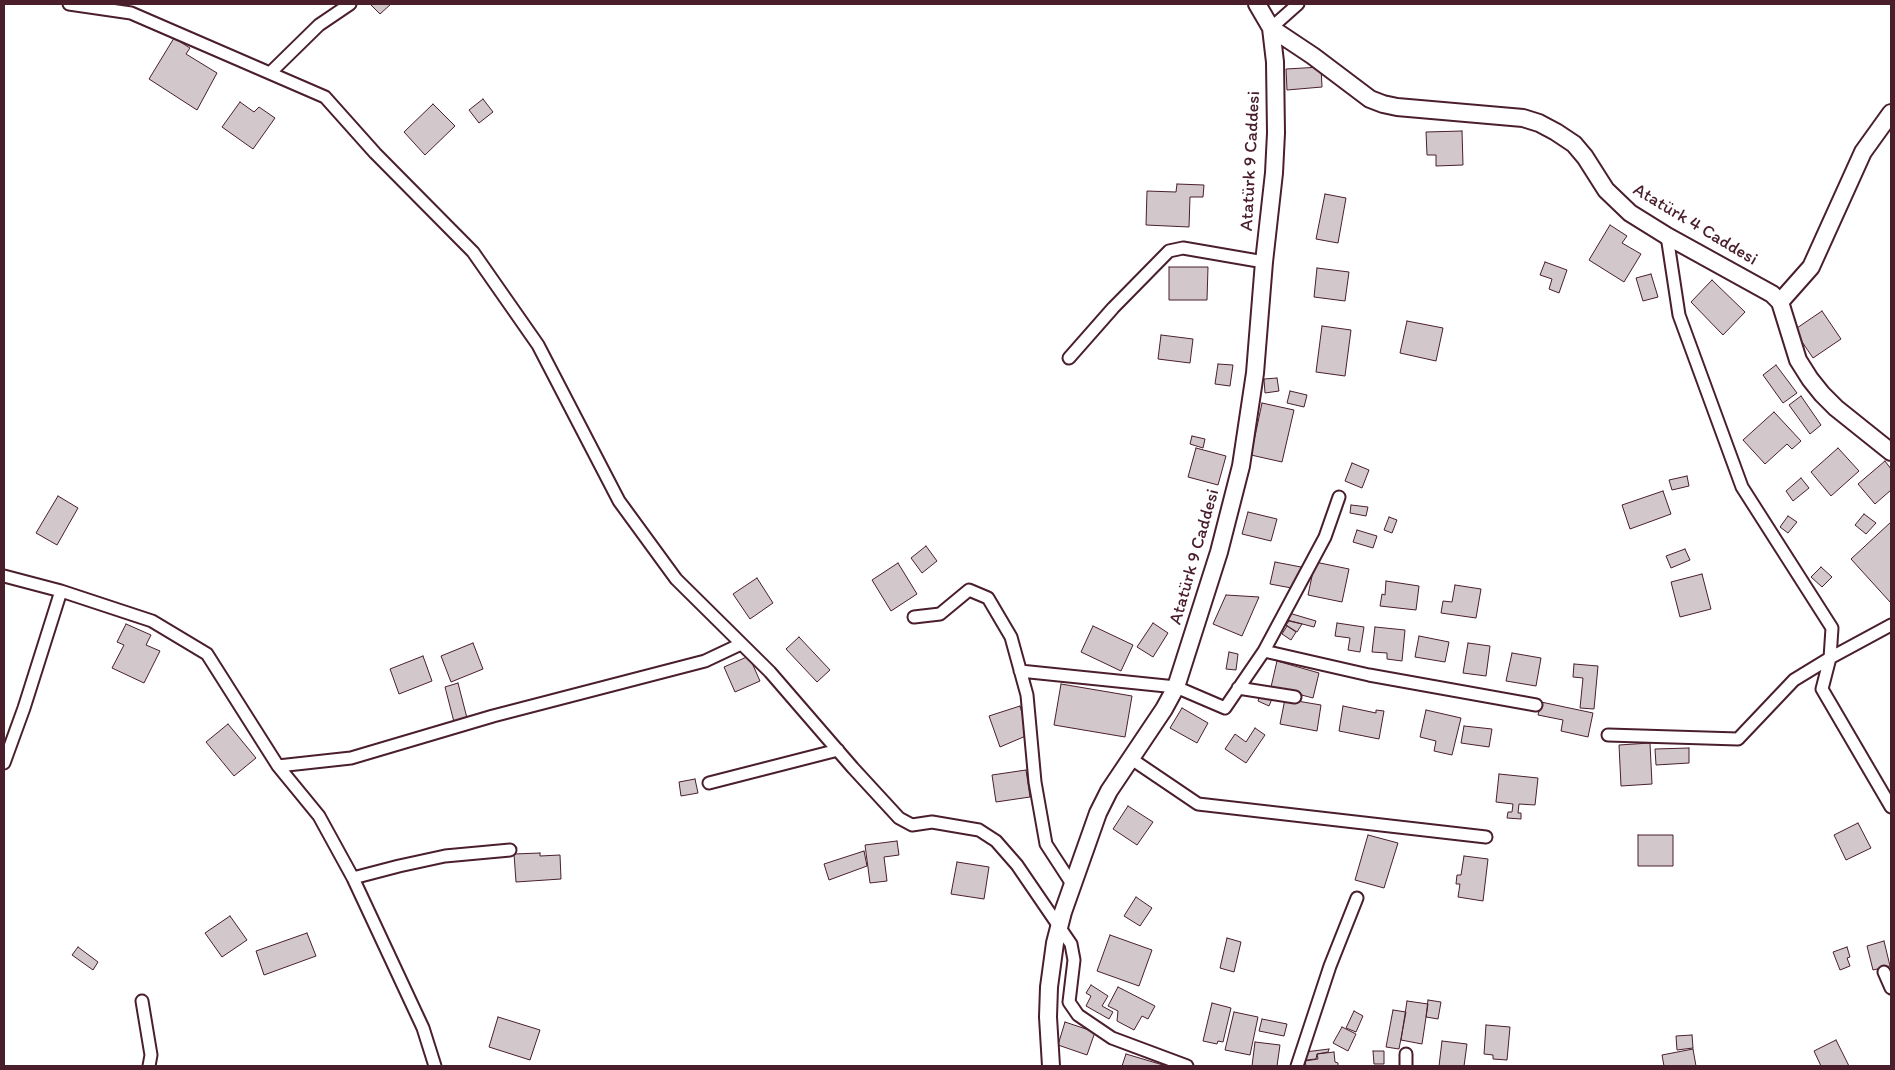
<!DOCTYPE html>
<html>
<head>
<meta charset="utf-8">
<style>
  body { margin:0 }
  #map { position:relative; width:1895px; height:1070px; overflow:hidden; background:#fff; font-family:Itim,sans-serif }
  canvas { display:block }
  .frame { position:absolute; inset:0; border:5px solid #4a1f2b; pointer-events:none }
</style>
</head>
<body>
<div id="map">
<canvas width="1895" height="1070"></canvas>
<div class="frame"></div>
</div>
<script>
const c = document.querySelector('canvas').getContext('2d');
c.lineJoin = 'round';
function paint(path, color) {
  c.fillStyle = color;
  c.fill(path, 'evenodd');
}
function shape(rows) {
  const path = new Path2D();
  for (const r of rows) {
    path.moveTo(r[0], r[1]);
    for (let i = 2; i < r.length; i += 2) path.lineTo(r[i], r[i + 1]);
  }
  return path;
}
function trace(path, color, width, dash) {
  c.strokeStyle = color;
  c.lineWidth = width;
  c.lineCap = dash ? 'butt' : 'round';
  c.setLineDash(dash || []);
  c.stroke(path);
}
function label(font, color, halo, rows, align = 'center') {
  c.font = font + ' Itim,sans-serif';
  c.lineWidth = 5;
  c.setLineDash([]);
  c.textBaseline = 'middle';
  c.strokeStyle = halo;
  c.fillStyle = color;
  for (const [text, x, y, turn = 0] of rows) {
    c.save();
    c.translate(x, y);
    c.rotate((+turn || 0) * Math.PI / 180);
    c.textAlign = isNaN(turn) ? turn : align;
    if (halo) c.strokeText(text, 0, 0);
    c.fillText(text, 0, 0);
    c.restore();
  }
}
const building = shape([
  [370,4,391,4,380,14,370,4],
  [174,38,190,48,186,54,217,73,197,110,149,79,174,38],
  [1321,67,1322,87,1287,90,1286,69,1321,67],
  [483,99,493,112,479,123,469,110,483,99],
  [240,102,254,112,259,107,275,118,253,149,222,127,240,102],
  [433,104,455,126,425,155,404,132,433,104],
  [1462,131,1463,165,1436,166,1436,155,1427,155,1426,132,1462,131],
  [1177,184,1204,185,1203,197,1190,197,1189,227,1146,225,1147,191,1176,192,1177,184],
  [1325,194,1346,198,1338,243,1316,239,1325,194],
  [1610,225,1627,236,1622,243,1641,254,1624,282,1589,260,1610,225],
  [1545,262,1567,270,1559,293,1549,289,1552,279,1540,275,1545,262],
  [1169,267,1208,267,1207,300,1169,300,1169,267],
  [1317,268,1349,272,1345,301,1314,297,1317,268],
  [1651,274,1658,297,1643,301,1636,278,1651,274],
  [1712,280,1745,312,1723,335,1691,302,1712,280],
  [1822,311,1841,339,1813,358,1794,330,1822,311],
  [1407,321,1443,328,1436,361,1400,353,1407,321],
  [1322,326,1351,330,1345,376,1316,372,1322,326],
  [1161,335,1193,339,1190,363,1158,359,1161,335],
  [1218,364,1233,365,1230,386,1215,384,1218,364],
  [1776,365,1797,393,1783,403,1763,375,1776,365],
  [1277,378,1279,391,1265,393,1264,379,1277,378],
  [1290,391,1307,395,1304,407,1287,403,1290,391],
  [1801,396,1821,425,1810,434,1789,405,1801,396],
  [1262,403,1294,410,1282,462,1251,455,1262,403],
  [1774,412,1801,441,1792,449,1787,444,1765,464,1743,440,1774,412],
  [1192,436,1205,439,1203,448,1190,444,1192,436],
  [1196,448,1226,456,1218,485,1188,477,1196,448],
  [1838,448,1859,471,1831,496,1811,472,1838,448],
  [1885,461,1891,469,1891,490,1875,504,1858,484,1885,461],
  [1352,463,1369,470,1362,488,1345,481,1352,463],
  [1687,476,1689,486,1672,490,1669,480,1687,476],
  [1801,478,1809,488,1793,501,1786,491,1801,478],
  [1663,491,1671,514,1630,529,1622,505,1663,491],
  [58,496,78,508,57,545,36,533,58,496],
  [1351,505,1368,507,1366,516,1350,513,1351,505],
  [1248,512,1277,519,1271,541,1242,534,1248,512],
  [1864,514,1876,523,1866,534,1855,525,1864,514],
  [1788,516,1797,522,1788,533,1780,527,1788,516],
  [1389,517,1397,520,1392,533,1384,530,1389,517],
  [1891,522,1891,601,1890,602,1851,559,1891,522],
  [1357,530,1377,536,1373,548,1353,542,1357,530],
  [926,546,937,561,922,573,911,558,926,546],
  [1685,549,1690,560,1671,568,1666,556,1685,549],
  [1275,562,1301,567,1297,589,1270,584,1275,562],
  [1315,562,1349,569,1342,602,1308,595,1315,562],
  [898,563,917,594,891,611,872,580,898,563],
  [1821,567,1832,577,1822,587,1811,577,1821,567],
  [1702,574,1711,609,1680,617,1671,582,1702,574],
  [757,578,773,603,750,619,733,594,757,578],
  [1386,581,1419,586,1416,610,1380,606,1382,594,1385,595,1386,581],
  [1455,585,1481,589,1476,618,1441,613,1443,601,1452,602,1455,585],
  [1226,595,1259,597,1242,636,1213,624,1226,595],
  [1289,613,1316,621,1314,627,1287,620,1289,613],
  [1289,621,1302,624,1297,632,1286,625,1289,621],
  [1153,623,1168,633,1153,657,1137,647,1153,623],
  [1337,623,1364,627,1360,652,1348,650,1350,638,1335,636,1337,623],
  [126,624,151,635,146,645,160,651,144,683,112,668,124,645,117,642,126,624],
  [1093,626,1133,645,1121,671,1081,652,1093,626],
  [1287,626,1296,632,1291,640,1282,634,1287,626],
  [1375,627,1405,630,1402,661,1387,659,1387,653,1372,652,1375,627],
  [1419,636,1449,642,1445,662,1415,657,1419,636],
  [799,637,830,670,817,682,786,649,799,637],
  [473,643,483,669,451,682,441,656,473,643],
  [1468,643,1490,646,1486,676,1463,673,1468,643],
  [1229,652,1238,654,1236,670,1226,669,1229,652],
  [1512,653,1541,658,1536,686,1506,681,1512,653],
  [423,656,432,681,399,694,390,669,423,656],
  [749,656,760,681,735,692,724,667,749,656],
  [1277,661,1319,673,1313,698,1271,687,1277,661],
  [1574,664,1598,666,1594,709,1580,708,1583,678,1573,677,1574,664],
  [458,683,467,718,454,722,445,687,458,683],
  [1061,684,1132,696,1125,737,1054,725,1061,684],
  [1260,694,1272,699,1269,706,1258,701,1260,694],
  [1285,699,1321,705,1317,731,1280,724,1285,699],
  [1541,702,1593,713,1588,737,1561,731,1563,720,1538,715,1541,702],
  [1020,706,1028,735,1000,747,989,716,1020,706],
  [1343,706,1376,713,1376,710,1384,711,1379,739,1339,731,1343,706],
  [1182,708,1208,723,1197,743,1170,728,1182,708],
  [1426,710,1461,718,1452,755,1434,751,1436,741,1420,737,1426,710],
  [228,724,256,758,234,776,206,742,228,724],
  [1464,726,1492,729,1489,747,1461,743,1464,726],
  [1255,728,1265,735,1246,763,1225,749,1235,734,1246,742,1255,728],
  [1650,743,1652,784,1621,786,1619,745,1650,743],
  [1689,748,1689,763,1656,765,1655,749,1689,748],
  [1026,770,1030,797,996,802,992,775,1026,770],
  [1499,774,1538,778,1535,805,1519,804,1518,813,1521,813,1521,819,1507,818,1508,812,1512,812,1513,804,1496,802,1499,774],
  [695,779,698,793,681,796,679,782,695,779],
  [1128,806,1153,822,1137,845,1113,829,1128,806],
  [1858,823,1871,848,1846,860,1834,835,1858,823],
  [1368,835,1398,843,1384,888,1355,880,1368,835],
  [1638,835,1673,835,1673,866,1638,866,1638,835],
  [897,841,899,855,884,857,887,881,870,883,865,845,897,841],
  [864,851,867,866,829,880,824,864,864,851],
  [540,853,540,856,560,855,561,879,516,882,514,854,540,853],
  [1464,856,1488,859,1483,901,1458,897,1460,884,1456,884,1457,875,1461,875,1464,856],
  [957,862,989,867,984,899,951,894,957,862],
  [1136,897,1152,908,1140,926,1124,916,1136,897],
  [230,916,247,940,222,957,205,933,230,916],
  [307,933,316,956,264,975,256,951,307,933],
  [1110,935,1152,950,1139,986,1097,971,1110,935],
  [1227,938,1241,942,1234,972,1220,968,1227,938],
  [1884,941,1890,966,1873,970,1867,946,1884,941],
  [78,947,98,962,93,970,72,955,78,947],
  [1847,947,1850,957,1847,958,1850,966,1840,970,1833,952,1847,947],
  [1091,985,1108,996,1102,1006,1113,1012,1109,1019,1086,1006,1091,996,1086,993,1091,985],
  [1118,987,1155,1006,1148,1019,1142,1016,1134,1030,1117,1021,1118,1011,1108,1006,1118,987],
  [1428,1000,1441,1002,1438,1019,1426,1017,1428,1000],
  [1407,1001,1428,1004,1422,1044,1401,1040,1407,1001],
  [1212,1003,1231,1008,1223,1042,1218,1041,1217,1044,1203,1041,1212,1003],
  [1393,1010,1406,1012,1399,1049,1386,1047,1393,1010],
  [1354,1011,1363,1016,1356,1032,1346,1028,1354,1011],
  [1234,1012,1258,1017,1250,1055,1225,1050,1234,1012],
  [498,1017,540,1030,530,1060,489,1047,498,1017],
  [1262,1019,1287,1024,1284,1036,1259,1031,1262,1019],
  [1065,1022,1095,1032,1087,1055,1058,1045,1065,1022],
  [1486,1025,1510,1027,1507,1060,1493,1059,1493,1055,1484,1054,1486,1025],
  [1342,1027,1356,1034,1348,1051,1333,1043,1342,1027],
  [1692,1035,1693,1048,1677,1050,1676,1036,1692,1035],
  [1836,1040,1849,1066,1821,1066,1814,1051,1836,1040],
  [1442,1041,1467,1044,1464,1066,1439,1066,1442,1041],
  [1255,1042,1280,1045,1277,1066,1252,1066,1255,1042],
  [1329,1049,1328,1052,1317,1054,1316,1059,1306,1060,1305,1052,1329,1049],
  [1693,1049,1696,1066,1664,1066,1662,1055,1693,1049],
  [1373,1051,1384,1051,1384,1064,1374,1064,1373,1051],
  [1334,1052,1335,1062,1338,1063,1338,1066,1306,1066,1305,1061,1318,1059,1317,1054,1334,1052],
  [1126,1054,1163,1065,1162,1066,1122,1066,1126,1054]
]);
const street = shape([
  [69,4,131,13,325,97,375,153,473,252,538,345,619,501,676,579,770,672,853,768,899,818,912,825,932,822,979,830,996,841,1017,865,1071,944,1074,960,1069,1002,1078,1015,1112,1038,1187,1066],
  [1271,28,1298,4],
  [270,73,319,25,350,4],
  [1667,236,1679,315,1742,487,1832,628,1830,658],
  [1069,358,1113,308,1169,251,1183,248,1264,262],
  [4,576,61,591,24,708,4,763],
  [61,591,152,621,207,654,278,766,319,816,353,878,423,1028,435,1066],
  [914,617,940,614,969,590,988,598,1011,637,1027,695,1035,782,1046,844,1072,884],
  [1264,651,1369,675,1536,705],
  [1830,658,1891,625],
  [1020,671,1176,687,1225,708,1264,651,1325,537,1339,497],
  [1238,688,1295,697],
  [1608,735,1738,739,1794,680,1830,658,1822,689,1891,807],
  [1130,758,1198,804,1486,837],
  [278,766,351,758,493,716,705,661,741,644],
  [709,783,838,750],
  [353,878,399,866,445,856,510,850],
  [1884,972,1891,988],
  [142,1001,151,1055,149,1066],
  [1297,1066,1330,966,1357,898],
  [1406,1066,1406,1054]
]);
const secondary = shape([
  [1271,28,1313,56,1370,99,1383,104,1397,107,1523,118,1539,123,1556,132,1574,144,1585,157,1606,190,1630,213,1667,236,1772,294,1780,302,1798,360,1810,379,1822,394,1836,408,1891,452],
  [1780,302,1811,267,1863,152,1891,113],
  [1051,1066,1048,1017,1049,987,1055,943,1063,912,1098,813,1109,791,1164,709,1176,687,1219,552,1241,466,1255,373,1264,262,1274,173,1276,133,1275,62,1271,28,1257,4]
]);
const streetNames = [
  ["Atatürk 9 Caddesi",1251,161,-87],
  ["Atatürk 4 Caddesi",1695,225,31],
  ["Atatürk 9 Caddesi",1195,557,-74]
];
paint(building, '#d2c7cb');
trace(building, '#4a1f2b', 1);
trace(street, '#4a1f2b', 15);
trace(secondary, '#4a1f2b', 20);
trace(street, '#fff', 11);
trace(secondary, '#fff', 16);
label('18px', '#4a1f2b', '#fff', streetNames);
</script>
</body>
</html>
